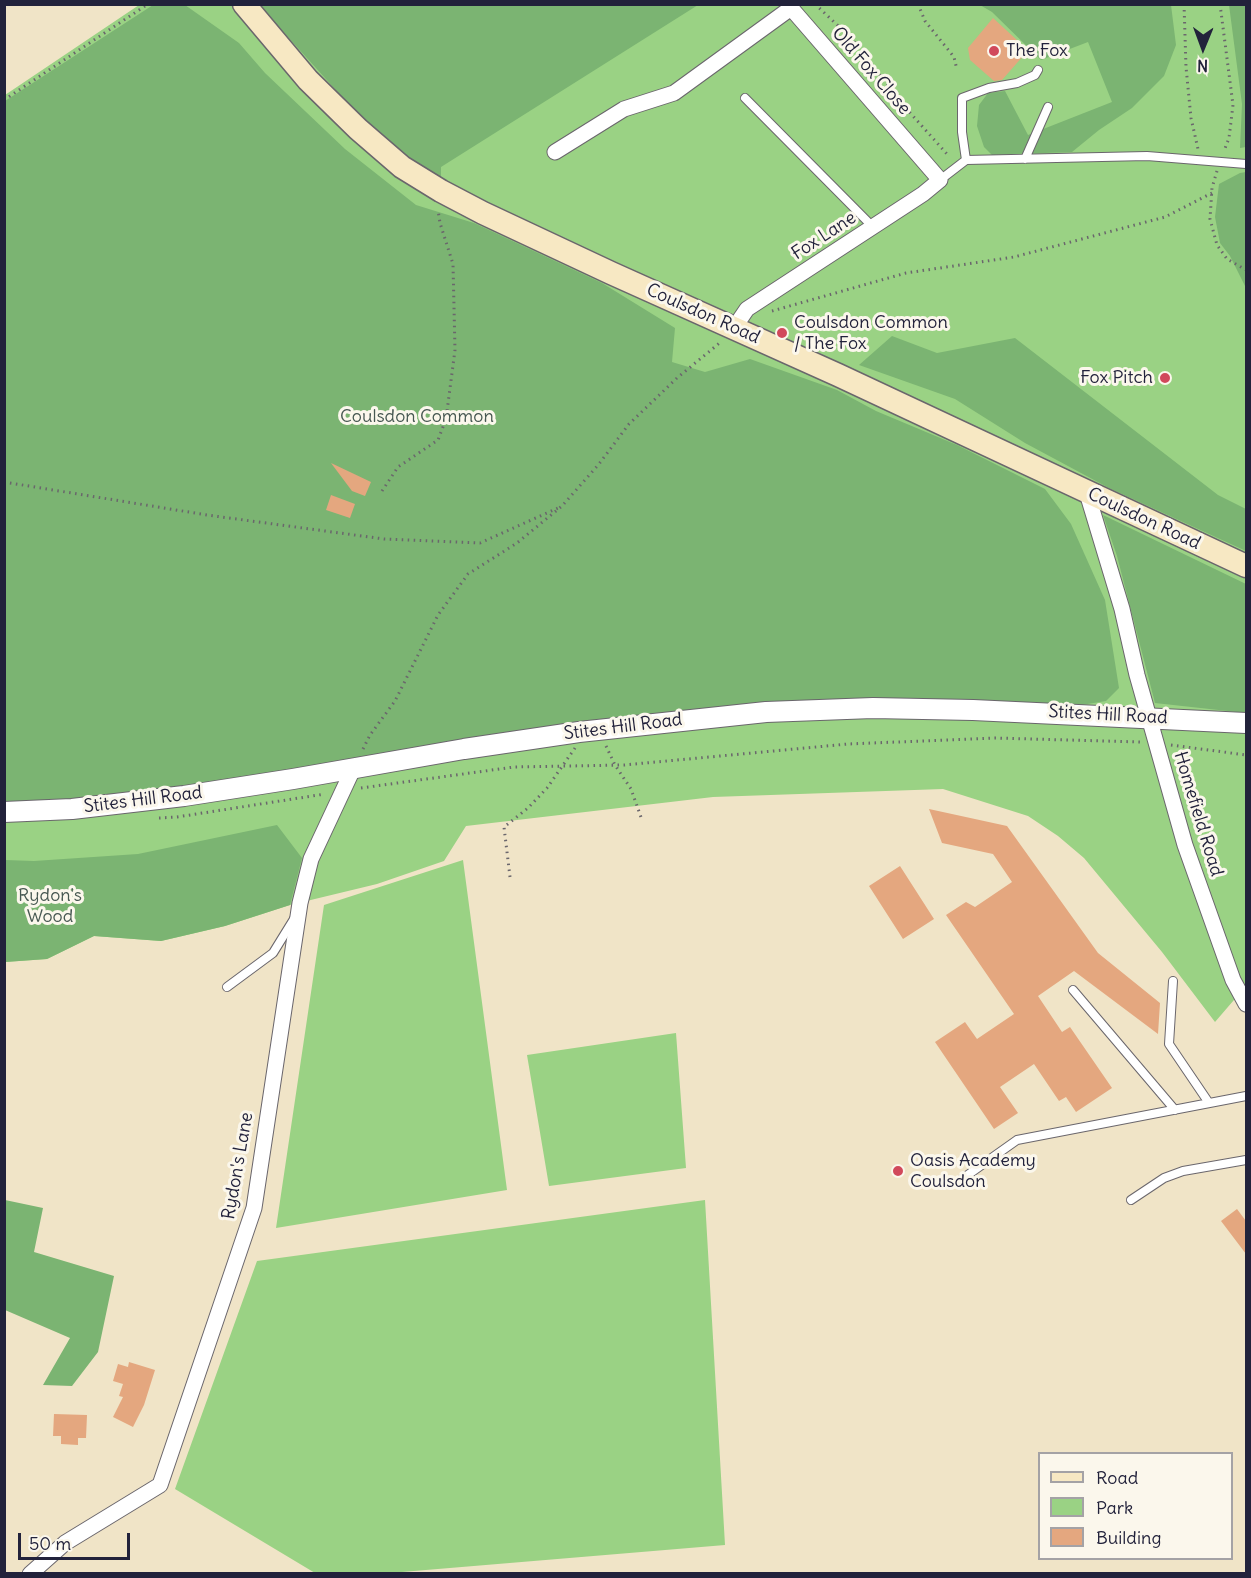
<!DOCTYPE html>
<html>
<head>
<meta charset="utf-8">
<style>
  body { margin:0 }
  #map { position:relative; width:1251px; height:1578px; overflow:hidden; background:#f0e4c7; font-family:Delius,sans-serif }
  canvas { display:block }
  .frame { position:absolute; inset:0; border:6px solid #22223b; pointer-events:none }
  .legend { position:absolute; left:1038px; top:1452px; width:195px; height:108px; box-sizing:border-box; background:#fbf7ec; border:2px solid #a4a2a5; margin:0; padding:8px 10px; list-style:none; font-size:18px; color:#22223b }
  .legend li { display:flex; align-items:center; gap:12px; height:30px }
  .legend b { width:30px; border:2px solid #a4a2a5 }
  .north { position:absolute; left:1173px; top:18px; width:60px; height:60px; -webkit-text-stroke:4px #fbf7ec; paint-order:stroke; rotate:181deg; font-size:16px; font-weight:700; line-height:24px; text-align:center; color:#22223b }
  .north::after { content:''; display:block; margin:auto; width:21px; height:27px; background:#22223b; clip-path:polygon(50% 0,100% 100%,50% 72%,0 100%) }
  .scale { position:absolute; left:18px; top:1533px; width:112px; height:27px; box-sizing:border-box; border:3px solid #22223b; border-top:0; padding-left:8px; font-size:18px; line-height:21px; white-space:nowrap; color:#22223b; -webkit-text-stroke:4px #fbf7ec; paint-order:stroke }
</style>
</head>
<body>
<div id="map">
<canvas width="1251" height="1578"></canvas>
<div class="frame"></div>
<ul class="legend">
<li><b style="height:8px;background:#f7e8c3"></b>Road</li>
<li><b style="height:16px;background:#9ad284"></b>Park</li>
<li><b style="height:16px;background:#e4a77f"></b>Building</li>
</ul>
<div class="north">N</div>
<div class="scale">50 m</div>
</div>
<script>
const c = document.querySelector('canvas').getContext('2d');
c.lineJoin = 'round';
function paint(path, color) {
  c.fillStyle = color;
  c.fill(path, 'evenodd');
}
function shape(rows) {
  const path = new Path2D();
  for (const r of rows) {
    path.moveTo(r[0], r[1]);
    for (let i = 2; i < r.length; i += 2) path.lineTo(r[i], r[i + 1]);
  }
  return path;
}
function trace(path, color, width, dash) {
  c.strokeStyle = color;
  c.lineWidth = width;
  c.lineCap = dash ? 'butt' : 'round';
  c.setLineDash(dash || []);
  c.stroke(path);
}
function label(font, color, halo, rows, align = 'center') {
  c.font = font + ' Delius,sans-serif';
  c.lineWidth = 6;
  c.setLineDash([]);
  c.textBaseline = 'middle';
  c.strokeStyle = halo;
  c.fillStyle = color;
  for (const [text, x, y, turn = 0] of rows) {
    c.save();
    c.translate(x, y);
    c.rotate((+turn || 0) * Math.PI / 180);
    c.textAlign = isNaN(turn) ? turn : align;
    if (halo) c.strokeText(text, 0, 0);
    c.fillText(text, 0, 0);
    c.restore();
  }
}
const green = shape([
  [139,5,1246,5,1246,986,1215,1022,1162,952,1084,858,1058,836,1028,816,943,789,713,797,466,826,444,861,377,884,290,905,225,926,161,941,94,936,47,959,5,962,5,95],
  [463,860,507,1190,276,1228,324,905],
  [676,1033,686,1168,549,1186,527,1055],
  [705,1200,725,1545,390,1573,315,1573,175,1489,257,1261]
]);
const forest = shape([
  [153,5,185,5,239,43,265,73,345,149,416,205,474,223,602,283,675,328,672,362,705,372,750,359,837,390,876,411,957,445,1045,489,1071,524,1105,600,1119,688,1106,701,1063,708,873,704,293,772,72,802,5,801,5,101],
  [259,5,698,5,441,167,441,181,407,158,353,109],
  [980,5,1171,5,1176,45,1164,76,1132,108,1099,130,1072,152,992,155,984,147,977,126,979,105,988,93,1005,91,1028,135,1112,102,1088,42,1041,60,992,12],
  [1229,5,1246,5,1246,147,1240,148,1242,104],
  [1246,172,1246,288,1230,256,1220,243,1215,217,1219,184,1240,173],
  [892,336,937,353,1015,338,1218,495,1246,509,1246,551,1109,488,1025,443,955,399,859,365],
  [1103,515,1246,584,1246,713,1155,703,1117,556],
  [277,825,302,858,290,905,225,926,161,941,94,936,47,959,5,962,5,860,34,861,138,854],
  [5,1200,43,1208,34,1252,114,1276,98,1352,72,1386,43,1385,70,1338,5,1310]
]);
const building = shape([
  [993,18,1017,40,1014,46,1024,55,1002,80,994,81,970,60,968,48],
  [331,463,371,482,365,496,352,491],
  [331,495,355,504,350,518,326,510],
  [929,809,1007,826,1098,953,1160,1003,1158,1034,1074,971,1038,996,1062,1032,1070,1027,1112,1088,1076,1112,1066,1097,1059,1101,1034,1064,1000,1087,1018,1113,994,1129,935,1042,965,1022,977,1039,1014,1014,946,915,966,902,975,907,1012,882,993,854,942,843],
  [900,866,934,919,903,939,869,886],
  [1237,1209,1246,1221,1246,1254,1221,1221],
  [129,1362,155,1370,144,1405,133,1427,113,1417,123,1397,119,1396,123,1384,113,1381,118,1364,128,1367],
  [54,1414,87,1415,86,1438,78,1438,78,1445,61,1444,61,1436,53,1436]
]);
const path = shape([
  [815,4,851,38,904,106,947,154],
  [918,4,925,21,954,57,957,70],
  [1184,4,1186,67,1191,118,1198,149],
  [1220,4,1233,105,1229,138,1224,151],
  [4,100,148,4],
  [1217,171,1212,188,1210,219,1217,245,1227,259,1246,270],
  [772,311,906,273,1014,257,1165,217,1212,193],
  [4,482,207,515,384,539,480,543,558,508],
  [382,491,398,467,438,440,446,419,455,350,453,264,440,223,438,210],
  [1171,745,1246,755],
  [606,746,615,765,631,789,642,820],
  [363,749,370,735,395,701,438,615,468,574,517,543,562,506,599,464,629,424,677,378,722,341],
  [361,788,514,767,624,765,848,744,995,738,1141,742],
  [159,818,177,817,325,794],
  [510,877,504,827,528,808,547,788,575,748]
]);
const service = shape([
  [745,98,873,227],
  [1025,159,1048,107],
  [966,160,962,132,962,98,989,88,1017,83,1035,75,1038,70],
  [940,180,966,160,1147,156,1246,164],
  [1173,981,1169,1044,1209,1103],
  [227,987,273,953,294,919],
  [1073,990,1175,1110],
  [962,1179,1017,1140,1246,1096],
  [1131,1200,1164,1178,1183,1171,1246,1160]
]);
const minor = shape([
  [555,152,624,109,674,93,791,8,940,180,923,194,747,309,734,328],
  [1087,493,1122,609,1137,675,1185,845,1233,980,1246,1004],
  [30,1574,65,1543,160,1485,254,1208,300,903,311,859,354,767]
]);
const tertiary = shape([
  [4,812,72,809,184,796,293,779,464,749,579,732,766,712,873,708,973,710,1246,723]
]);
const secondary = shape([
  [244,4,308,80,358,129,402,167,441,191,483,213,611,273,838,375,1246,566]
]);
const markers = [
  [994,51,6,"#d1495b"],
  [782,333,6,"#d1495b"],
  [1165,378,6,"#d1495b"],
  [898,1171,6,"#d1495b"]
];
const poiNames = [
  ["The Fox",1006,51],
  ["Coulsdon Common",794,323],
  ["/ The Fox",794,344],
  ["Fox Pitch",1153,378,"right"],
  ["Oasis Academy",910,1161],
  ["Coulsdon",910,1182]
];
const streetNames = [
  ["Old Fox Close",871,71,49],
  ["Fox Lane",824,236,-33],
  ["Coulsdon Road",703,314,24],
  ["Coulsdon Road",1144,519,25],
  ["Stites Hill Road",1108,715,3],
  ["Stites Hill Road",623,727,-7],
  ["Stites Hill Road",143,800,-7],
  ["Homefield Road",1198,814,73],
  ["Rydon's Lane",238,1166,-80]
];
const parkNames = [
  ["Coulsdon Common",417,417],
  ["Rydon's",50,896],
  ["Wood",50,917]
];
paint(green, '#9ad284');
paint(forest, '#7bb472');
paint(building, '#e4a77f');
trace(service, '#6a666c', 10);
trace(minor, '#6a666c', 17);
trace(tertiary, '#6a666c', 22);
trace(secondary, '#6a666c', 25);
trace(path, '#6a666c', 3, [1.5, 4.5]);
trace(service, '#fff', 8);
trace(minor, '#fff', 15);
trace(tertiary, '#fff', 20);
trace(secondary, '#f7e8c3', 22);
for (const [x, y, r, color] of markers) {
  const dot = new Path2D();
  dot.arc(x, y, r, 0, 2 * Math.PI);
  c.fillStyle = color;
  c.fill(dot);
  trace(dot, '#fbf7ec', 2);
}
label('18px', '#22223b', '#fbf7ec', poiNames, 'left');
label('18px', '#22223b', '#fbf7ec', streetNames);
label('18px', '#465751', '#fbf7ec', parkNames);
</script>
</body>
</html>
